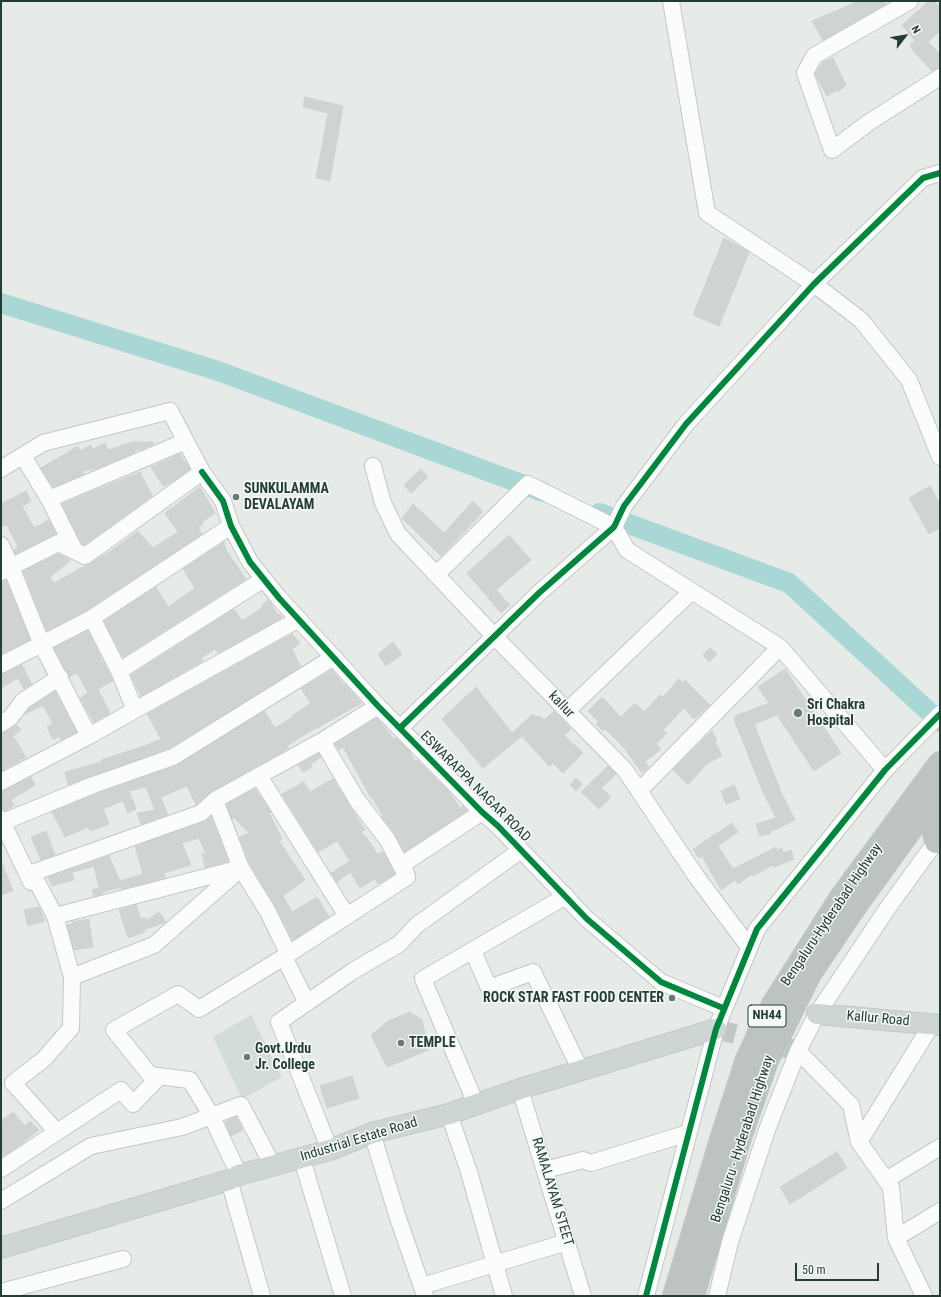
<!DOCTYPE html>
<html>
<head>
<meta charset="utf-8">
<style>
  body { margin:0 }
  #map { position:relative; width:941px; height:1297px; overflow:hidden; background:#e6ebe8; font-family:"Roboto Condensed",sans-serif }
  canvas { display:block }
  .frame { position:absolute; inset:0; border:2px solid #243e33; pointer-events:none }
  .north { position:absolute; left:885px; top:16px; width:40px; height:40px; -webkit-text-stroke:3px #f4f9f6; paint-order:stroke; rotate:59deg; font-size:11px; font-weight:700; line-height:16px; text-align:center; color:#243e33 }
  .north::after { content:''; display:block; margin:auto; width:14px; height:18px; background:#243e33; clip-path:polygon(50% 0,100% 100%,50% 72%,0 100%) }
  .scale { position:absolute; left:795px; top:1263px; width:84px; height:18px; box-sizing:border-box; border:2px solid #243e33; border-top:0; padding-left:5px; font-size:12px; line-height:14px; white-space:nowrap; color:#243e33; -webkit-text-stroke:3px #f4f9f6; paint-order:stroke }
</style>
</head>
<body>
<div id="map">
<canvas width="941" height="1297"></canvas>
<div class="frame"></div>
<div class="north">N</div>
<div class="scale">50 m</div>
</div>
<script>
const c = document.querySelector('canvas').getContext('2d');
c.lineJoin = 'round';
function paint(path, color) {
  c.fillStyle = color;
  c.fill(path, 'evenodd');
}
function shape(rows) {
  const path = new Path2D();
  for (const r of rows) {
    path.moveTo(r[0], r[1]);
    for (let i = 2; i < r.length; i += 2) path.lineTo(r[i], r[i + 1]);
  }
  return path;
}
function trace(path, color, width, dash) {
  c.strokeStyle = color;
  c.lineWidth = width;
  c.lineCap = dash ? 'butt' : 'round';
  c.setLineDash(dash || []);
  c.stroke(path);
}
function label(font, color, halo, rows, align = 'center') {
  c.font = font + ' "Roboto Condensed",sans-serif';
  c.lineWidth = 3;
  c.setLineDash([]);
  c.textBaseline = 'middle';
  c.strokeStyle = halo;
  c.fillStyle = color;
  for (const [text, x, y, turn = 0] of rows) {
    c.save();
    c.translate(x, y);
    c.rotate((+turn || 0) * Math.PI / 180);
    c.textAlign = isNaN(turn) ? turn : align;
    if (halo) c.strokeText(text, 0, 0);
    c.fillText(text, 0, 0);
    c.restore();
  }
}
const built = shape([
  [251,1015,282,1077,242,1099,213,1037]
]);
const river = shape([
  [1,303,218,371,543,492],
  [599,513,789,583,940,722]
]);
const building = shape([
  [859,1,884,1,886,4,823,40,812,21,859,1],
  [929,1,934,1,940,8,940,31,928,42,940,54,940,68,932,71,915,53,910,45,915,41,902,25,929,1],
  [833,58,846,85,838,92,837,90,827,96,815,74,823,62,833,58],
  [305,97,343,106,330,181,316,178,328,113,303,107,305,97],
  [724,238,749,252,719,326,693,315,724,238],
  [136,441,136,442,153,442,154,444,140,450,139,449,131,454,99,468,83,471,84,474,53,487,41,468,78,446,80,451,91,445,93,449,105,443,108,450,136,441],
  [180,454,190,469,170,483,163,486,151,467,180,454],
  [421,469,428,477,411,493,404,485,421,469],
  [140,472,152,496,84,545,82,544,62,504,140,472],
  [930,486,940,504,940,528,929,534,909,498,930,486],
  [200,487,215,513,202,522,203,524,198,528,202,534,87,610,47,631,23,571,58,554,71,560,50,577,54,583,108,553,138,531,153,548,178,532,165,513,200,487],
  [26,491,31,501,22,506,34,528,49,520,56,534,16,554,14,550,18,547,7,525,1,527,1,504,26,491],
  [473,501,483,512,441,556,402,518,413,504,444,533,473,501],
  [509,535,531,560,496,590,510,605,501,613,467,573,509,535],
  [224,542,226,550,246,579,123,657,104,621,156,587,168,607,195,588,183,569,224,542],
  [6,580,30,640,1,654,1,581,6,580],
  [269,600,278,615,280,614,282,618,218,653,215,649,201,658,203,661,141,696,131,675,234,609,242,621,263,607,262,605,269,600],
  [88,631,113,681,98,689,110,713,94,722,80,698,88,693,77,673,69,677,54,648,88,631],
  [292,634,300,643,292,649,301,667,169,748,68,785,65,772,102,762,101,760,147,745,161,739,147,714,292,634],
  [393,642,402,654,386,666,378,654,393,642],
  [710,648,717,654,709,662,703,655,710,648],
  [22,665,32,684,24,689,18,678,1,688,1,674,22,665],
  [785,669,841,753,814,771,777,715,754,724,781,792,795,820,770,832,771,833,760,836,756,824,776,818,762,790,734,719,736,718,735,716,769,703,758,687,785,669],
  [332,670,344,685,345,684,362,703,304,735,287,746,289,748,210,792,196,805,187,786,161,797,168,815,141,824,137,813,155,810,146,787,129,791,136,809,128,813,123,801,103,809,109,824,90,831,88,827,65,837,52,812,96,794,176,766,264,711,275,728,294,716,293,715,311,703,301,689,332,670],
  [679,679,682,682,685,680,710,705,694,719,684,708,663,730,667,733,656,744,661,749,645,762,649,767,642,773,625,749,605,729,603,731,596,724,599,722,588,711,602,697,621,717,635,703,644,712,660,695,663,697,679,679],
  [476,687,512,733,533,714,536,717,540,716,544,720,554,711,571,729,564,735,583,753,563,773,553,763,549,766,522,736,483,768,442,719,476,687],
  [55,691,76,732,61,740,59,736,53,740,47,727,53,724,43,705,24,715,30,708,55,691],
  [377,718,394,739,396,738,409,751,415,761,417,760,450,793,460,808,463,806,467,811,404,852,395,834,382,817,383,816,372,797,371,798,343,747,339,750,335,744,377,718],
  [17,725,21,730,13,736,26,757,1,771,1,733,17,725],
  [712,731,717,740,715,742,722,756,708,763,688,785,673,770,712,731],
  [319,754,321,757,310,765,312,767,303,772,298,765,319,754],
  [608,766,616,774,601,788,611,797,599,809,581,792,608,766],
  [31,777,35,785,11,800,14,805,5,811,1,810,1,791,31,777],
  [576,778,582,784,576,791,570,785,576,778],
  [333,779,365,830,361,832,367,838,377,854,383,852,395,874,378,884,375,879,360,888,350,872,337,882,331,873,350,861,337,841,318,852,282,794,304,782,310,792,333,779],
  [734,785,740,799,726,804,721,791,734,785],
  [255,789,271,812,269,813,282,839,279,841,305,880,283,896,292,912,317,897,329,917,293,940,276,907,250,864,239,837,249,833,234,818,232,819,227,804,255,789],
  [211,817,228,861,205,868,202,852,204,855,206,854,199,838,182,843,191,865,164,873,165,878,121,889,121,887,102,892,103,894,94,896,92,890,99,888,94,866,73,872,72,869,109,856,120,881,143,874,135,846,204,822,211,817],
  [732,823,738,832,718,846,733,869,776,847,777,850,782,848,783,853,791,850,794,859,774,867,773,865,753,876,752,874,738,884,735,880,721,890,702,856,699,858,693,849,732,823],
  [46,831,55,855,41,860,31,837,46,831],
  [1,860,13,891,1,895,1,860],
  [71,869,74,880,52,886,48,877,71,869],
  [136,905,141,919,146,918,146,921,159,912,166,922,144,930,145,932,128,938,119,910,136,905],
  [39,907,45,921,28,926,24,910,39,907],
  [89,919,93,947,74,950,67,925,72,924,72,922,89,919],
  [410,1012,422,1020,429,1050,387,1067,371,1035,388,1021,410,1012],
  [352,1076,359,1098,327,1108,320,1086,352,1076],
  [13,1112,25,1126,30,1121,39,1130,23,1143,1,1158,1,1121,13,1112],
  [236,1117,243,1130,231,1136,225,1122,236,1117],
  [837,1152,847,1168,790,1204,780,1187,837,1152]
]);
const majorTunnel = shape([
  [716,1029,798,1051]
]);
const minor = shape([
  [671,1,707,213,814,284,861,320,909,380,940,457],
  [910,1,814,56,805,73,832,150,868,123,940,77],
  [23,456,49,499,186,441],
  [373,466,383,503,398,534,495,637,625,770,696,876,749,947],
  [1,469,43,443,170,411,202,472,85,556,58,543,1,572],
  [202,472,223,501,231,526,250,562,279,598,378,706,482,812,498,826,587,919,661,982,723,1008],
  [49,499,75,551],
  [1,545,11,567,42,645,89,736,135,710],
  [436,575,528,484,614,527,627,550,780,647,885,770],
  [92,618,119,671,135,710,299,619],
  [1,665,92,618,231,526],
  [119,671,264,579],
  [567,711,692,591],
  [1,724,11,717,23,701,60,677],
  [400,728,539,593,614,527,624,506,686,424,814,284,923,178,940,173],
  [322,741,357,800,387,839,407,877],
  [259,776,347,916],
  [1,782,89,736],
  [639,791,780,647],
  [215,800,241,868,268,912,288,953],
  [1,819,31,882,32,873,201,813,215,800,322,741,378,706],
  [3,822,93,785,173,757,334,657],
  [32,873,55,916,241,868],
  [407,877,403,864,482,812],
  [55,916,72,977,71,1028,44,1059,13,1083,57,1132],
  [473,951,489,988,533,972,581,1071],
  [72,977,154,945,238,871],
  [307,1003,284,957,407,877],
  [798,1051,851,1105,859,1142,891,1187,896,1238,924,1296],
  [520,1089,583,1296],
  [476,1104,423,979,566,896],
  [449,1114,469,1172,504,1296],
  [372,1133,397,1215,425,1296],
  [859,1142,932,1024],
  [330,1150,279,1022,353,971,399,944,417,925,521,850],
  [302,1159,343,1296],
  [1,1169,121,1090,133,1104,159,1077],
  [545,1170,583,1160,591,1163,688,1133],
  [239,1175,211,1115,190,1080,150,1075,114,1030,178,994,199,1009,284,957],
  [229,1180,262,1296],
  [886,1180,940,1147],
  [1,1201,91,1146,182,1127,241,1105,273,1166],
  [896,1238,940,1211],
  [422,1286,567,1242],
  [1,1292,123,1259],
  [646,1296,716,1029,757,929,885,770,940,714],
  [717,1296,730,1242,768,1127,798,1051,817,1014,887,909,940,836]
]);
const major = shape([
  [817,1014,940,1025],
  [1,1248,229,1180,239,1175,330,1150,372,1133,449,1114,520,1089,716,1029]
]);
const highway = shape([
  [928,805,936,842],
  [674,1296,722,1136,747,1059,772,1006,841,897,940,763],
  [693,1296,740,1138,767,1061,810,974,853,910,940,789]
]);
const cycleway = shape([
  [202,472,223,501,231,526,250,562,279,598,378,706,482,812,498,826,587,919,661,982,723,1008],
  [400,728,539,593,614,527,624,506,686,424,814,284,923,178,940,173],
  [646,1296,716,1029,757,929,885,770,940,714]
]);
const markers = [
  [236,497,4,"#687b72"],
  [798,713,5,"#687b72"],
  [672,998,4,"#687b72"],
  [401,1043,4,"#687b72"],
  [247,1057,4,"#687b72"]
];
const shields = [
  [767,1016,38]
];
const shieldNames = [
  ["NH44",767,1016]
];
const poiNames = [
  ["SUNKULAMMA",244,489],
  ["DEVALAYAM",244,505],
  ["Sri Chakra",807,705],
  ["Hospital",807,721],
  ["ROCK STAR FAST FOOD CENTER",664,998,"right"],
  ["TEMPLE",409,1043],
  ["Govt.Urdu",255,1049],
  ["Jr. College",255,1065]
];
const streetNames = [
  ["kallur",561,705,46],
  ["ESWARAPPA NAGAR ROAD",475,787,45],
  ["Bengaluru-Hyderabad Highway",832,915,-56],
  ["Kallur Road",878,1019,5],
  ["Bengaluru - Hyderabad Highway",743,1139,-72],
  ["Industrial Estate Road",359,1140,-17],
  ["RAMALAYAM STEET",552,1192,73]
];
paint(built, '#d4dcd7');
trace(river, '#a8d7d6', 20);
paint(building, '#cfd3d1');
trace(building, '#ced4d1', 1);
trace(majorTunnel, '#bfc8c4', 20, [20, 10]);
trace(minor, '#c3c8c5', 18);
trace(major, '#c2cac6', 22);
trace(highway, '#c2cac6', 24);
trace(minor, '#fbfcfc', 16);
trace(major, '#ced6d3', 20);
trace(highway, '#bcc3c0', 22);
trace(cycleway, '#00873e', 6);
for (const [x, y, r, color] of markers) {
  const dot = new Path2D();
  dot.arc(x, y, r, 0, 2 * Math.PI);
  c.fillStyle = color;
  c.fill(dot);
  trace(dot, '#f4f9f6', 1.5);
}
for (const [x, y, w] of shields) {
  const box = new Path2D();
  box.roundRect(x - w / 2, y - 11, w, 22, 3);
  c.fillStyle = '#f4f9f6';
  c.fill(box);
  trace(box, '#243e33', 1);
}
label('bold 13px', '#243e33', null, shieldNames);
label('bold 14px', '#243e33', '#f4f9f6', poiNames, 'left');
label('14px', '#243e33', '#f4f9f6', streetNames);
</script>
</body>
</html>
